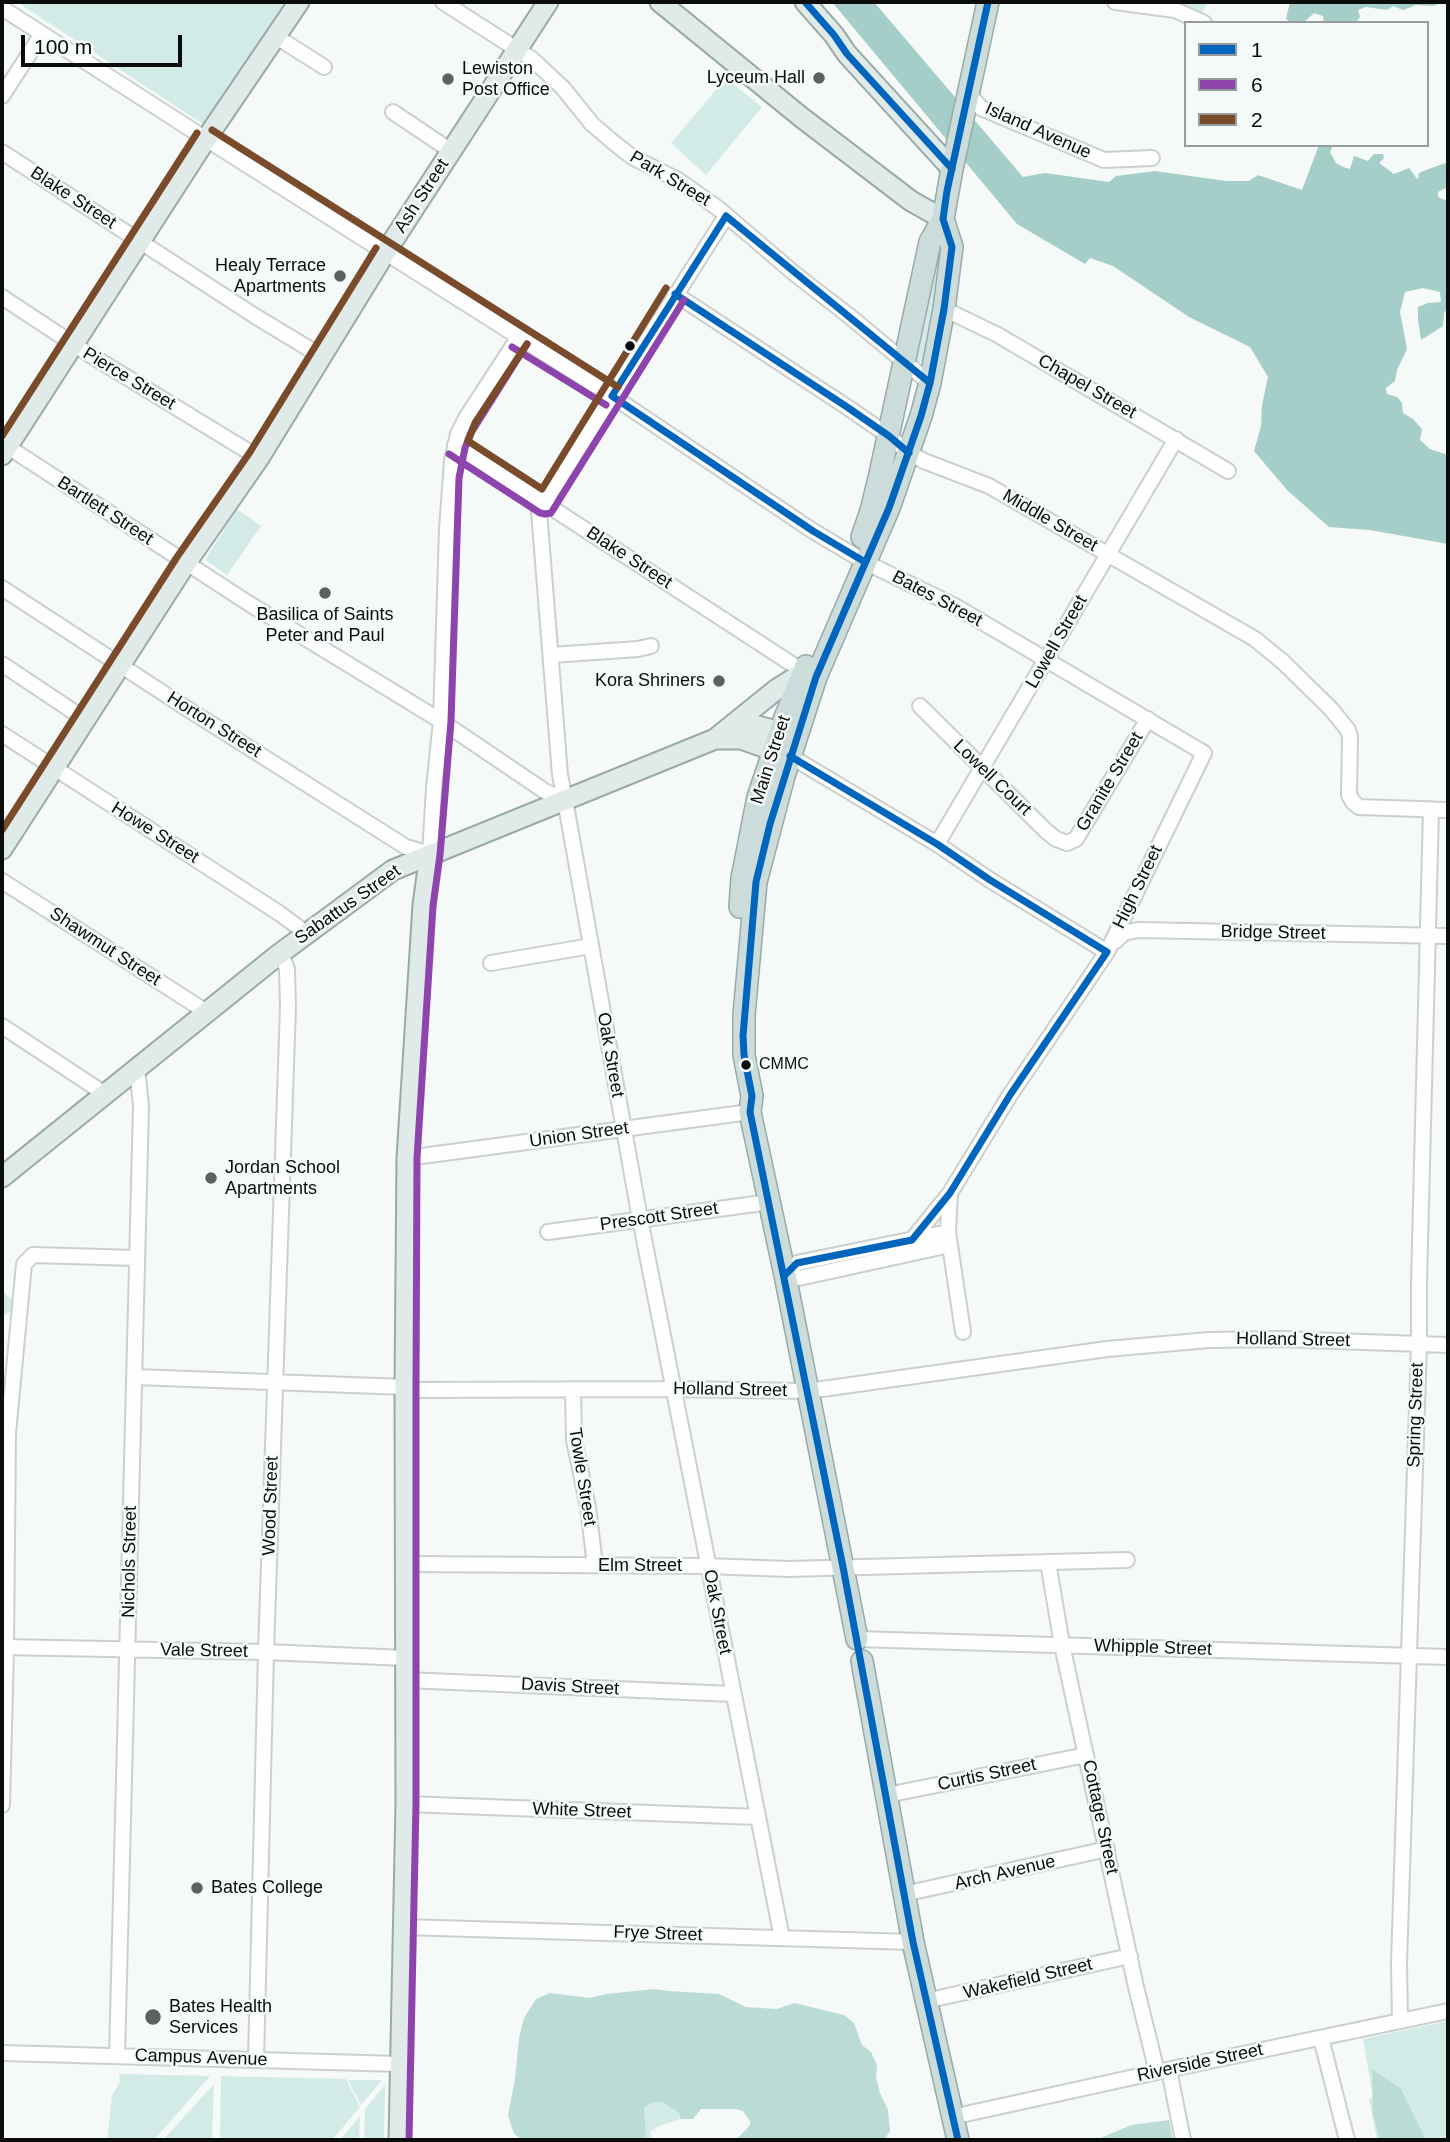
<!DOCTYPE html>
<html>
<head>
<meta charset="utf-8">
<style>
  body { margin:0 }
  #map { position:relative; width:1450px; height:2142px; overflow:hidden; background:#f5f9f8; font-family:Helvetica,sans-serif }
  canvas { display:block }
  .frame { position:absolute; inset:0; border:4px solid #0b0d0d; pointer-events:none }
  .legend { position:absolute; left:1184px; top:21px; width:245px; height:126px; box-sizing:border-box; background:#f4faf9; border:2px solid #979b9b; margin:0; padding:9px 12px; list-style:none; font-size:21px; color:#0b0d0d }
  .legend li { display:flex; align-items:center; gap:14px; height:35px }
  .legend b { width:35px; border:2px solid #979b9b }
  .scale { position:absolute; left:21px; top:35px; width:161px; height:32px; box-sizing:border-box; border:4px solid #0b0d0d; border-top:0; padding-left:9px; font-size:21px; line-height:24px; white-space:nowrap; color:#0b0d0d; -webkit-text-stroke:5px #f4faf9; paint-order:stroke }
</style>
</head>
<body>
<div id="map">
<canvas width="1450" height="2142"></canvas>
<div class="frame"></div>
<ul class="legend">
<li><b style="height:9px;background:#0065bd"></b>1</li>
<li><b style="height:9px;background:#8e44ad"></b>6</li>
<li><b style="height:9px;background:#7a4b2a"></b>2</li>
</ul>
<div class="scale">100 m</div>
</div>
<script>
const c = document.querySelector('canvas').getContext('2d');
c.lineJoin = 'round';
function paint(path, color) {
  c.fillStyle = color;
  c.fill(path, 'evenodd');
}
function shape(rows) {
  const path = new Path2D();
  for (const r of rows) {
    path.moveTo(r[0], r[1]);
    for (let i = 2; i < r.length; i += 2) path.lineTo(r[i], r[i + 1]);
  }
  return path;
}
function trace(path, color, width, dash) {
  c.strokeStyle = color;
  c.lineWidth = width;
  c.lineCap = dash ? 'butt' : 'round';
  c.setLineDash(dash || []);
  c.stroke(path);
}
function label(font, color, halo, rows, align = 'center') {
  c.font = font + ' Helvetica,sans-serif';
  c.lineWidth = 5;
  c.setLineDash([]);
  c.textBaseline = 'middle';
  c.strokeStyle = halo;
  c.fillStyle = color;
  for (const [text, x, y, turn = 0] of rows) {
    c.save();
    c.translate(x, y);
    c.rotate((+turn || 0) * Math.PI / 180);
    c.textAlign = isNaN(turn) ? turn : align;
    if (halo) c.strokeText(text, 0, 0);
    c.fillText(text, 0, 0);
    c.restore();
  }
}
const green = shape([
  [17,2,288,2,206,126],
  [1116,2,1208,2,1202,12],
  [726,78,762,107,706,175,671,143],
  [941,238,933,321,924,362,916,362,914,360],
  [237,509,261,526,227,575,205,560],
  [2,1291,13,1300,12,1311,2,1316],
  [1448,2021,1448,2140,1377,2140,1369,2099,1373,2097,1363,2039],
  [119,2074,210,2076,154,2140,107,2140,112,2096,120,2082],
  [221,2076,346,2079,360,2107,332,2140,220,2140],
  [348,2080,382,2080,361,2105],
  [214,2084,212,2140,163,2140],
  [385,2085,384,2140,364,2140,365,2109],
  [653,2102,664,2103,679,2113,681,2119,659,2126,650,2132,652,2140,644,2140,646,2131,644,2108],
  [360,2116,359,2140,340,2140]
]);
const forest = shape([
  [654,1989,668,1991,719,1994,746,2007,777,2009,794,2003,844,2015,854,2023,862,2045,871,2052,877,2065,876,2078,880,2093,888,2110,890,2131,884,2140,736,2140,750,2125,750,2121,743,2111,735,2109,701,2109,693,2119,681,2119,679,2113,664,2103,653,2102,644,2108,646,2131,644,2140,523,2140,514,2134,508,2115,515,2079,519,2038,524,2018,536,1999,550,1993,590,1998,606,1994],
  [1372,2069,1401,2089,1426,2140,1380,2140,1373,2114],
  [1169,2120,1173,2140,1096,2140,1131,2125]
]);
const water = shape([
  [832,2,874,2,1023,177,1045,173,1109,182,1116,176,1155,171,1226,181,1249,181,1258,175,1302,190,1319,145,1333,145,1330,152,1336,163,1343,167,1350,169,1354,156,1368,161,1374,154,1383,154,1384,158,1379,163,1394,174,1409,168,1417,179,1419,177,1418,174,1421,172,1448,162,1448,187,1438,192,1438,197,1445,200,1448,199,1448,307,1444,313,1443,326,1421,340,1418,320,1418,307,1428,303,1441,302,1440,292,1423,288,1405,292,1400,312,1407,349,1397,370,1395,381,1386,388,1387,394,1397,397,1402,403,1403,413,1413,419,1422,429,1420,440,1430,449,1448,455,1448,544,1370,530,1329,527,1288,491,1254,451,1261,426,1262,405,1268,377,1250,347,1189,317,1113,266,1090,258,1085,264,1017,224],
  [1290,2,1444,2,1433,6,1416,5,1403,10,1393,6,1387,10,1366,7,1358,10,1360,17,1355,23,1324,23,1323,16,1314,13,1303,23,1292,23,1286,19]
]);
const minor = shape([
  [443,2,532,59,563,88,592,124,613,142,632,157,678,180,719,209,795,274,848,315,930,383],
  [1115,2,1175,10,1204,23],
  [2,8,206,139,612,396,813,531,865,562,955,606,1204,753,1107,952,1010,1095,950,1193,912,1240],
  [275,36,324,67],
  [969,94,981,108,1104,160,1152,158],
  [2,96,42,34],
  [393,112,451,151],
  [2,152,255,316,321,356],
  [726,216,539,511,560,775,565,800,640,1219,782,1938],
  [675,294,847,407,889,436,909,453,924,461,989,486,1255,639,1283,662,1331,709,1348,730,1350,737,1349,795,1353,802,1359,807,1448,810],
  [2,297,87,353,259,458],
  [944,309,998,335,1228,471],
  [2,443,248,603,441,721,546,792,565,800],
  [455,445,804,672],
  [2,588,183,706,406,847,430,854,434,788,441,721,447,529,452,461,458,434,466,418,518,338],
  [552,655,638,649,651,646],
  [2,664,86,720],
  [920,706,1045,830,1056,839,1067,843,1076,839,1148,719],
  [2,734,279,913,306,933],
  [790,756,937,844,990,880,1107,952],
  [937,844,1176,439],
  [2,881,208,1013],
  [1114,942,1124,933,1138,930,1448,936],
  [491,963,591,946],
  [2,1026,105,1094],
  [407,1158,750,1112],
  [950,1193,948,1232,963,1332],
  [548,1232,770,1202],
  [785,1275,797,1263,948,1232],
  [785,1275,799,1278,950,1245],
  [135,1377,405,1387,413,1390,673,1389,808,1391,1107,1349,1209,1340,1281,1339,1448,1345],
  [573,1389,574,1440,588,1507,595,1565],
  [1048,1562,1062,1645,1136,1987,1157,2072],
  [406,1564,707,1566,788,1569,1127,1560],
  [857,1639,1448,1657],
  [2,1647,266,1652,406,1658],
  [406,1680,733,1694],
  [887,1795,1086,1755],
  [406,1804,758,1817],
  [2,1805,6,1648,8,1433,24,1264,33,1255,137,1258],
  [904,1894,1107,1849],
  [403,1927,913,1942],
  [925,2001,1130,1956],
  [1400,2021,1399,1963,1419,1344,1419,1283,1431,809],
  [1321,2038,1347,2140],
  [2,2053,401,2064],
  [117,2056,141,1106,137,1068],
  [256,2060,266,1652,288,1007,287,969,283,959,278,955],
  [1169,2070,1183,2140],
  [952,2117,1157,2072,1448,2011]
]);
const major = shape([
  [660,2,801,117,911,201,943,219],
  [805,2,834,35,847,54,952,169],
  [2,455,206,139,299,2],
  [725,734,747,726,758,726,794,736],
  [715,739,777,689,804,672],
  [2,849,186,563,259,458,385,253,548,2],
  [2,1177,278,955,393,870,715,739,741,739,786,755],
  [399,2140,406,1804,405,1387,407,1158,423,905,430,854]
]);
const highway = shape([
  [862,537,871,511,880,474,930,242,943,219,952,169,988,2],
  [740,907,742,878,758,797,784,720,806,666],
  [857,1639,785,1275,750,1112,752,1096,744,1055,744,1015,756,882,784,776,816,677,889,508,921,416,930,383,944,309,952,247,943,219],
  [862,1661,913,1942,958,2140]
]);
const bus1 = shape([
  [805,2,834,35,847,54,952,169],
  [726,216,930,383],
  [675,294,847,407,889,436,909,453],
  [612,396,813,531,865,562],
  [612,396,726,216],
  [790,756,937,844,990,880,1107,952],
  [785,1275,797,1263,912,1240,950,1193,1010,1095,1107,952],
  [958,2140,913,1942,843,1567,750,1112,752,1096,744,1055,743,1036,756,882,770,824,816,677,889,508,921,416,930,383,944,309,952,247,943,219,947,191,988,2]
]);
const bus2 = shape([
  [512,347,606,405],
  [449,454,540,513,545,514,551,513,684,300],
  [409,2140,416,1804,416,1387,417,1158,433,906,440,855,451,721,459,478,465,448,471,433,527,344]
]);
const bus3 = shape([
  [212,130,618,387],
  [527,344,475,423,468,441,542,489,666,288],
  [2,436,197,133],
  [2,830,177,557,250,452,376,248]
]);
const markers = [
  [819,78,7,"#5d605f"],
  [448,79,7,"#5d605f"],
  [340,276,7,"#5d605f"],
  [630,346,6,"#0b0d0d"],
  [325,593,7,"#5d605f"],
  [719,681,7,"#5d605f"],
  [746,1065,6,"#0b0d0d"],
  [211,1178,7,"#5d605f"],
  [197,1888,7,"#5d605f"],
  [153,2017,9,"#5d605f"]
];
const busNames = [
  ["CMMC",759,1065]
];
const poiNames = [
  ["Lewiston",462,69],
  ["Post Office",462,90],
  ["Lyceum Hall",805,78,"right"],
  ["Healy Terrace",326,266,"right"],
  ["Apartments",326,287,"right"],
  ["Basilica of Saints",325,615,"center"],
  ["Peter and Paul",325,636,"center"],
  ["Kora Shriners",705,681,"right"],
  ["Jordan School",225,1168],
  ["Apartments",225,1189],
  ["Bates College",211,1888],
  ["Bates Health",169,2007],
  ["Services",169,2028]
];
const streetNames = [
  ["Island Avenue",1038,131,24],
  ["Park Street",670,179,31],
  ["Ash Street",422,196,-57],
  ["Blake Street",73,198,33],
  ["Pierce Street",129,379,31],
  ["Chapel Street",1087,387,30],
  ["Bartlett Street",105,511,33],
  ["Middle Street",1050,521,30],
  ["Blake Street",629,558,33],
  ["Bates Street",937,599,28],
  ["Lowell Street",1057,642,-60],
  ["Horton Street",214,725,32],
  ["Main Street",771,760,-72],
  ["Lowell Court",992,778,44],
  ["Granite Street",1110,782,-59],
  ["Howe Street",155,833,32],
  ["High Street",1138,887,-64],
  ["Sabattus Street",348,905,-35],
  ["Bridge Street",1273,933,1],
  ["Shawmut Street",105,947,33],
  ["Oak Street",610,1055,80],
  ["Union Street",579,1135,-8],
  ["Prescott Street",659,1217,-8],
  ["Holland Street",1293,1340,1],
  ["Holland Street",730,1390,1],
  ["Spring Street",1416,1415,-88],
  ["Towle Street",582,1477,81],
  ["Wood Street",271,1506,-88],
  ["Nichols Street",130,1562,-89],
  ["Elm Street",640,1566],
  ["Oak Street",717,1612,79],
  ["Whipple Street",1153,1648,2],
  ["Vale Street",204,1651,1],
  ["Davis Street",570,1687,3],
  ["Curtis Street",987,1775,-12],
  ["White Street",582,1811,2],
  ["Cottage Street",1100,1817,78],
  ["Arch Avenue",1005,1873,-13],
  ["Frye Street",658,1934,2],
  ["Wakefield Street",1028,1979,-13],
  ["Campus Avenue",201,2058,2],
  ["Riverside Street",1200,2063,-12]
];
paint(green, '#d3ebe6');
paint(forest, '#bbdcd6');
paint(water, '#a4cec7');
trace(minor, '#cccfcf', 18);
trace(major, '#98aaa8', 23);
trace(highway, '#98aaa8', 24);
trace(minor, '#fefefe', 14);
trace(major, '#e0ebe9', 19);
trace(highway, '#ccdcda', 21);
trace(bus1, '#0065bd', 7);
trace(bus2, '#8e44ad', 7);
trace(bus3, '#7a4b2a', 7);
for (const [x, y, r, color] of markers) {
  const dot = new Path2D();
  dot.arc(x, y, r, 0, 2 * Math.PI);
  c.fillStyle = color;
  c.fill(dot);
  trace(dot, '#f4faf9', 2.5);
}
label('16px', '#0b0d0d', '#f4faf9', busNames, 'left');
label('18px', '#0b0d0d', '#f4faf9', poiNames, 'left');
label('18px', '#0b0d0d', '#f4faf9', streetNames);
</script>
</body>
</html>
